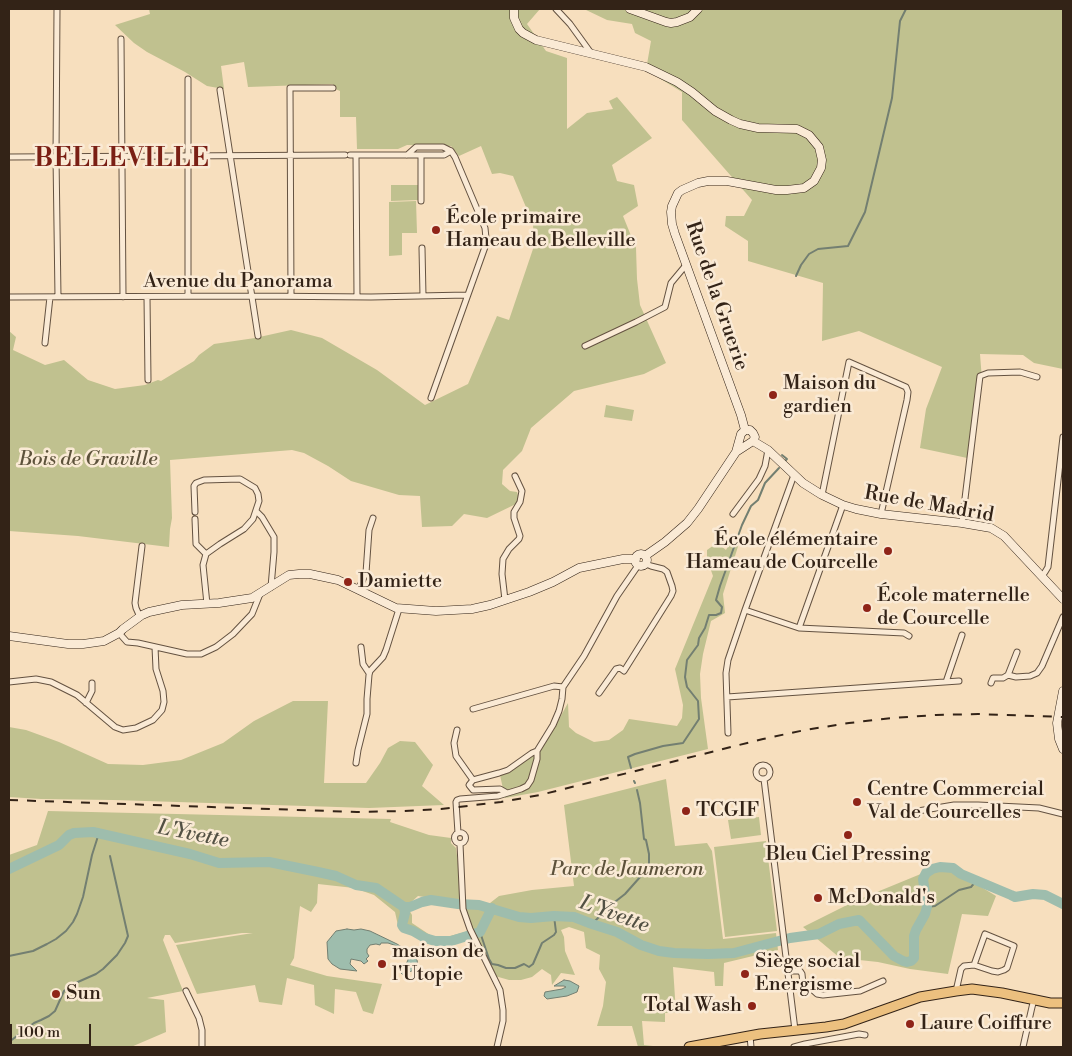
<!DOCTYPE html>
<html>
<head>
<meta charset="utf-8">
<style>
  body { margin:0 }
  #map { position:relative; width:1072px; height:1056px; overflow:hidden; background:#f7dfbe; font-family:"Libre Bodoni",serif }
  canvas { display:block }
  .frame { position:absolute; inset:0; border:10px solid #332317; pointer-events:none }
  .scale { position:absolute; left:10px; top:1024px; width:81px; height:22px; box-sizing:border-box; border:2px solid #332317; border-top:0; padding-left:6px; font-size:15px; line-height:18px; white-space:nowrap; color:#332317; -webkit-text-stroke:4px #faead5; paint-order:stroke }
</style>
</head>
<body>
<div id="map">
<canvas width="1072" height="1056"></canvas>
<div class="frame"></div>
<div class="scale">100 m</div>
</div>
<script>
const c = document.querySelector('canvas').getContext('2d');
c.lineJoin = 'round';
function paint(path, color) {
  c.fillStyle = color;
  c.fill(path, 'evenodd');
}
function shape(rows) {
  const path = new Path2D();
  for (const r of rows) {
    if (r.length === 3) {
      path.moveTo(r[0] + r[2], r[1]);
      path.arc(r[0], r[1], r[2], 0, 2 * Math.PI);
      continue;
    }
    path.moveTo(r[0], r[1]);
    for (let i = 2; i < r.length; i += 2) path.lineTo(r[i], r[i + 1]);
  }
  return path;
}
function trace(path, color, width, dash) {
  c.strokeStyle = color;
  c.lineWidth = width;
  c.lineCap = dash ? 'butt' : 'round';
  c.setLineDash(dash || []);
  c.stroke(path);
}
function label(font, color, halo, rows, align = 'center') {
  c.font = font + ' "Libre Bodoni",serif';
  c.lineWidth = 5;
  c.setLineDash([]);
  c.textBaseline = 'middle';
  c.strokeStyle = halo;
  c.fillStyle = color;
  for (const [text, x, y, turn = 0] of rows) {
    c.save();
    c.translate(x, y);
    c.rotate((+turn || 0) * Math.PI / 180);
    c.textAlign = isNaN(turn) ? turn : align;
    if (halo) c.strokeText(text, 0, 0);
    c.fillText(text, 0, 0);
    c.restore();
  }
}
const green = shape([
  [149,9,540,9,527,24,546,51,567,58,567,129,587,113,613,109,609,101,617,97,652,138,612,165,617,181,634,185,638,206,623,216,636,248,637,279,640,305,666,363,644,374,574,391,531,428,522,451,503,470,502,484,510,491,517,492,520,502,487,518,464,514,452,526,422,527,420,496,399,495,351,481,328,466,304,453,292,450,170,460,172,518,170,529,169,547,78,536,9,531,9,331,16,337,13,350,45,365,64,360,88,380,115,389,145,385,158,380,161,381,194,361,199,355,214,344,255,338,291,330,322,338,377,370,425,405,468,384,497,316,509,320,534,246,533,224,513,176,500,173,492,174,481,146,459,156,451,146,407,145,398,149,357,149,356,117,340,117,340,91,333,88,333,84,248,87,244,62,221,66,224,89,207,86,185,72,147,52,134,43,115,25,150,14],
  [584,9,1063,9,1063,369,1034,363,1023,355,980,354,982,380,972,459,920,448,926,409,942,367,859,331,822,341,823,283,748,261,748,241,725,226,726,216,744,216,752,200,682,120,682,92,646,70,651,41,635,33,632,24,607,20],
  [391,185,418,185,419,200,391,201],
  [416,201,417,233,402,233,402,255,389,256,389,202],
  [606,405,634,410,632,421,604,417],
  [741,537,723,594,725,613,711,621,703,654,700,674,701,698,708,749,538,792,505,798,500,775,517,767,541,748,553,730,568,703,569,727,576,733,594,742,609,740,623,730,629,719,677,726,682,718,683,705,675,669,713,576,707,559,707,550,717,543,726,550,732,539],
  [293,701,328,701,324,783,366,783,380,763,388,748,400,741,415,742,433,765,422,786,444,805,369,808,113,800,41,799,9,797,9,727,26,730,59,742,108,764,143,765,181,760,223,743,254,721],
  [666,779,675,846,707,843,712,851,723,939,776,933,778,950,724,963,723,986,715,986,714,972,673,967,676,1013,665,1013,665,1022,642,1021,644,1045,653,1046,654,1047,638,1047,632,1026,597,1026,603,1006,606,982,599,969,600,955,586,948,584,932,569,927,561,930,564,937,565,951,575,975,561,973,552,985,551,975,542,969,532,977,521,980,509,980,495,976,474,937,463,903,418,896,407,906,412,915,412,923,433,937,446,937,469,931,471,940,433,944,399,930,395,912,374,895,354,888,318,884,317,903,311,912,300,906,294,958,290,965,327,976,382,984,373,1014,363,1011,356,992,335,989,334,1014,315,1005,314,985,287,978,282,1005,259,1002,255,985,197,994,176,945,253,933,242,933,175,943,170,935,165,935,163,940,183,991,147,998,164,1000,166,1032,131,1047,9,1047,9,855,37,845,48,811,391,819,390,822,429,835,451,838,451,843,456,848,463,903,490,903,499,896,532,890,574,886,564,805],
  [759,817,761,835,731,839,728,820],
  [766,841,777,931,725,937,714,847],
  [928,871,955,871,996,896,988,916,962,914,948,974,910,969,878,962,840,958,803,927,855,901]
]);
const water = shape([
  [347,929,354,930,361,929,370,931,397,944,411,953,417,960,418,966,416,969,403,975,398,970,406,964,408,960,408,956,404,951,397,946,388,943,381,943,380,945,376,944,370,945,367,949,367,953,369,956,366,959,368,961,364,964,361,961,351,959,350,964,357,971,340,969,332,964,328,959,327,942,336,931,347,929],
  [564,980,570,981,579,986,577,992,567,996,547,999,544,996,545,992,562,989,566,987,564,986,554,986,564,980]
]);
const stream = shape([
  [796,276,801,265,809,254,818,249,848,246,865,212,892,98,900,21,906,9],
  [782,455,787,459,785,461],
  [631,768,628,757,635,754,663,746,683,743,699,719,698,701,687,687,685,677,687,660,698,645,699,638,705,628,709,615,716,615,721,613,722,607,716,600,720,586,742,525,751,506,758,500,765,483,779,468],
  [634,781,635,783],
  [927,907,935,906,959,890,971,887,976,881],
  [592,924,611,905,625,894,649,867,649,854,646,840,644,839,640,803,637,790],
  [480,932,489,959,492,964,498,965,506,968,515,968,524,964,529,967,533,964,542,943,554,935,556,932,554,916],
  [9,956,33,951,47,944,56,939,66,931,73,922,77,914,83,897,92,855,99,833],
  [9,1042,34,1023,41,1020,49,1016,55,1011,64,991,71,985,96,974,103,969,117,955,125,943,128,936,110,856]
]);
const river = shape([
  [9,869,59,845,69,835,74,833,93,832,190,854,219,863,269,862,318,872,336,876,356,885,376,888,404,907,410,907,422,902,431,900,458,904,479,905,519,917,531,918,554,916,574,917,592,924,617,932,641,945,659,951,674,953,708,954,734,953,790,938,819,934,839,924,859,920,894,956,903,961,907,962,911,961,914,958,914,936,916,930,925,914,927,907,923,879,926,873,932,869,940,867,953,868,961,874,1011,895,1015,897,1033,894,1045,895,1063,904],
  [404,907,405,913,402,925,404,928,413,931,425,938,435,941,451,941,480,932,492,908]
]);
const street = shape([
  [57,9,56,157,58,297],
  [556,9,570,24,591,53],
  [121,39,123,297],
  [220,90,258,336],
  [350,155,444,155,451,151],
  [356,155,357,297],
  [407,155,416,147,443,147,451,151],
  [421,155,421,201],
  [9,157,345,155],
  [422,248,423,296],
  [188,296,188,79],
  [291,296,290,88,333,88],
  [9,297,252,296,371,297,467,295],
  [147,297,148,380],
  [45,343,50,297],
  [585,346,636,322,665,307,671,283,686,265],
  [431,398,485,247,486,238,485,228,455,157,451,151],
  [822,495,849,362,906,387,908,392,907,400,881,514],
  [256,511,262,517,274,537,274,552,271,587],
  [195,512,194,486,196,483,204,480,240,479,255,488,258,494,259,501,253,519,244,529,220,544,206,554,203,565,207,604],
  [733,514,759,479,765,466,768,450],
  [195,519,196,544,206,554],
  [962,523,980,376,988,373,1020,372,1037,377],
  [1042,576,1045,572,1048,567,1063,437],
  [358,590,366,573,369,530,373,518],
  [505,600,502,574,503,559,509,549,519,539,520,536,514,518,514,512,520,502,522,491,515,476],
  [745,610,799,628,904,633,909,636],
  [140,617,136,608,135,603,142,546],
  [799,628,843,505],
  [119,633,127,642,138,643,187,654,201,654,216,647,233,634,252,614,260,594],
  [361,647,363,664,369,673],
  [1017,652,1008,675,1016,677,1030,676,1037,673,1042,666,1063,617],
  [9,682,36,679,51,682,77,695,115,727,123,730,136,728,153,720,162,710,164,702,163,691,156,669,155,647],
  [946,682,962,635],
  [991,683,993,678,1003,678,1008,675],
  [599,693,616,669,620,668,624,671,671,596,673,591,672,586,667,572,663,569,651,566,646,564],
  [727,697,959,681],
  [86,703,92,691,92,683],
  [473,709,554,686,563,687],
  [457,730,454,743,456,756,473,780],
  [728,733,726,673,728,660,745,610,794,475],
  [356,763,358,750,367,714,367,699,369,675,370,671,383,657,386,650,399,609],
  [763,772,7],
  [764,779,795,1030],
  [507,793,500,789,473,790,469,785,473,780,499,773,508,770,532,753,537,751],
  [918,811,954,805,978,805,1039,808,1063,814],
  [460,838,5.5],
  [458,833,456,802,457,800,460,799,498,796,521,789,527,786,531,780,537,759,537,751,553,725,559,711,562,699,563,687,584,656,617,596,637,567,637,565],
  [460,844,463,909,470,929,500,990,503,1010,503,1021,497,1047],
  [787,971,800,971,802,974,803,984],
  [790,988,803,984,807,985,817,994,823,995,860,991,883,981],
  [186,991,199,1018,202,1030,202,1047],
  [956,991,961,969,964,966,974,965,992,971,998,972,1004,970,1007,968,1014,946,985,934,974,965],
  [750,1036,751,1047],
  [794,1047,805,1044,859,1034,865,1035],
  [1023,1047,1032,1007,1034,1000]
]);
const secondary = shape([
  [514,9,514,18,519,29,523,33,536,40,646,67,677,82,692,92,715,111,731,120,740,124,758,128,797,129,809,135,819,147,822,160,821,168,814,181,804,188,787,190,776,190,727,181,708,181,698,183,682,190,678,193,672,206,671,212,672,224,675,234,741,415,745,430],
  [630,9,666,22,671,23,677,22,690,17,698,9],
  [745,430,750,430,753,433,755,437,753,441],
  [753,441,768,450,803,483,822,495,843,505,856,509,881,514,962,523,991,528,1004,536,1063,599],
  [736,452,753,441],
  [641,560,6],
  [645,556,665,542,687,523,698,509,736,452,741,434,745,430],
  [9,636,68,644,83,644,104,641,119,633,123,629,142,615,149,612,182,605,219,603,252,598,289,575,299,574,310,574,338,580,396,608,436,611,472,609,490,605,529,592,553,582,579,568,623,559,636,559],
  [1063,691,1057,723,1059,739,1063,749]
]);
const primary = shape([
  [689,1047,760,1034,826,1027,844,1024,920,997,956,991,972,989,1002,993,1050,1003,1063,1003]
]);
const rail = shape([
  [9,800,357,812,403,811,441,809,501,802,540,795,763,739,805,730,849,723,892,718,936,715,978,714,1063,717]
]);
const markers = [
  [436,230,5,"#8f2418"],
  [773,395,5,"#8f2418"],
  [888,551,5,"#8f2418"],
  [348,582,5,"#8f2418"],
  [867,608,5,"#8f2418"],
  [857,802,5,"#8f2418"],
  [686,811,5,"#8f2418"],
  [848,835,5,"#8f2418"],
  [818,898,5,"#8f2418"],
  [382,964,5,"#8f2418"],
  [745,974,5,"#8f2418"],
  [56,994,5,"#8f2418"],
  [752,1006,5,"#8f2418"],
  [910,1024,5,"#8f2418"]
];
const poiNames = [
  ["École primaire",446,218],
  ["Hameau de Belleville",446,241],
  ["Maison du",783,384],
  ["gardien",783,407],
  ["École élémentaire",878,540,"right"],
  ["Hameau de Courcelle",878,563,"right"],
  ["Damiette",358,582],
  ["École maternelle",877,596],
  ["de Courcelle",877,619],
  ["Centre Commercial",867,790],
  ["Val de Courcelles",867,813],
  ["TCGIF",696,811],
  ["Bleu Ciel Pressing",848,855,"center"],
  ["McDonald's",828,898],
  ["maison de",392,952],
  ["l'Utopie",392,975],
  ["Siège social",755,962],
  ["Energisme",755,985],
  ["Sun",66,994],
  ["Total Wash",742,1006,"right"],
  ["Laure Coiffure",920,1024]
];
const streetNames = [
  ["Avenue du Panorama",238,282],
  ["Rue de la Gruerie",716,296,71],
  ["Rue de Madrid",929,505,10]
];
const parkNames = [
  ["Bois de Graville",88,460],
  ["Parc de Jaumeron",627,870]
];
const waterNames = [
  ["L'Yvette",193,835,11],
  ["L'Yvette",614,915,20]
];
const districtNames = [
  ["BELLEVILLE",122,160]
];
paint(green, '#c0c18f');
paint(water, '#9ebdad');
trace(water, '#737f71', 1);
trace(stream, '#737f71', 2);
trace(river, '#9ebdad', 10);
trace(street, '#645241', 7);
trace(secondary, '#332317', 9);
trace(primary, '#332317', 11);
trace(street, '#faead5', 5);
trace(secondary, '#faead5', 8);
trace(primary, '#ecc07f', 9);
trace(rail, '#332317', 2, [9, 9]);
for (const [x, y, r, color] of markers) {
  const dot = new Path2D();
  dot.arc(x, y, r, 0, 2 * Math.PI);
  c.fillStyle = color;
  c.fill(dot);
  trace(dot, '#faead5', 2);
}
label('20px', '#332317', '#faead5', poiNames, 'left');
label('20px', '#332317', '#faead5', streetNames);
label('italic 20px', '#5d523b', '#faead5', parkNames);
label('italic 21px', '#535144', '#faead5', waterNames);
c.letterSpacing = '1px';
label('bold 25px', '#7a1f14', '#faead5', districtNames);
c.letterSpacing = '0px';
</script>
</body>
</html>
